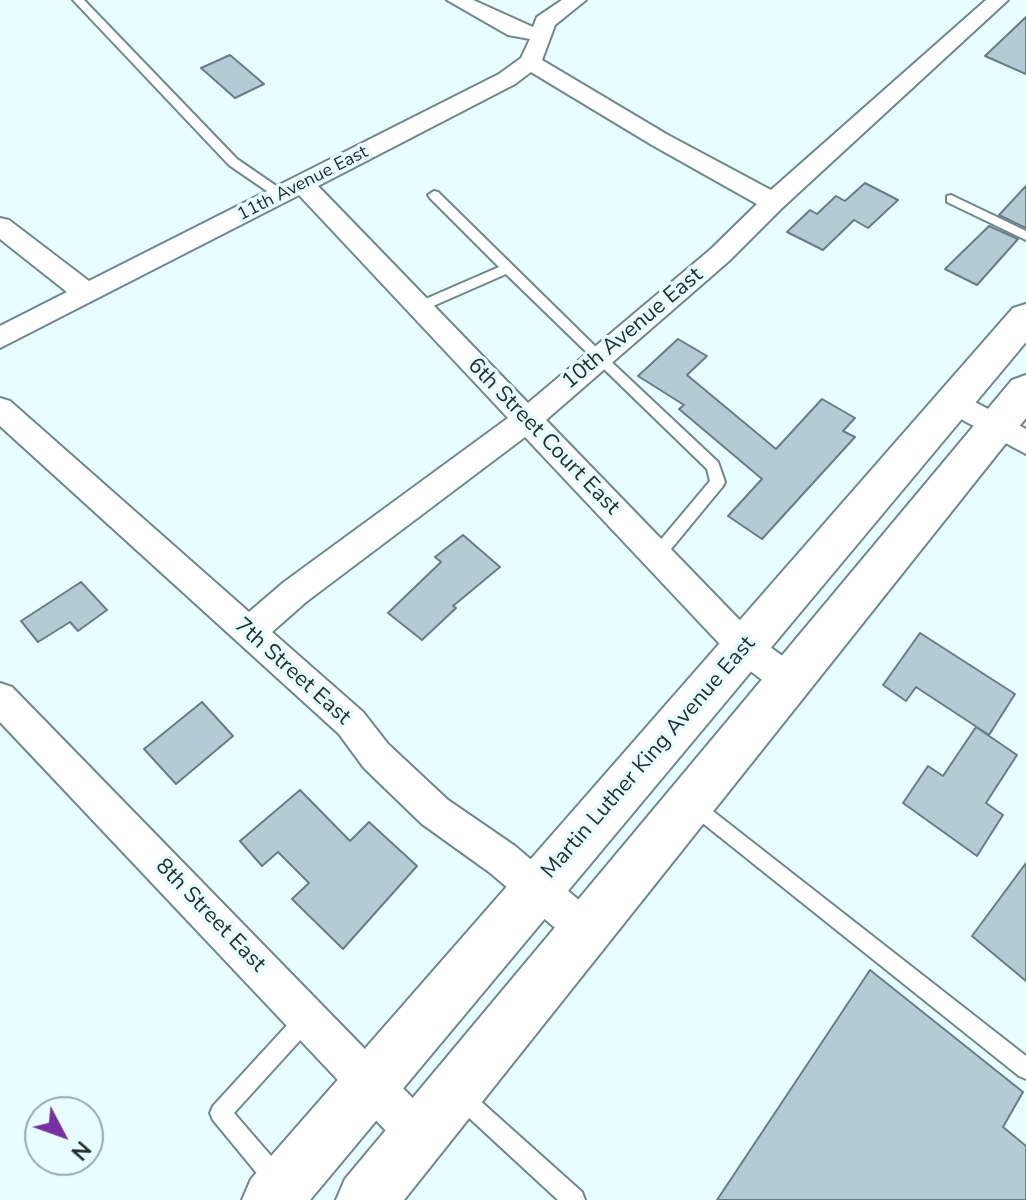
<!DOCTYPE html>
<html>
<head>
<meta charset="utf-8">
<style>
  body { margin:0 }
  #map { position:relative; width:1026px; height:1200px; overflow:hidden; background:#e7fdff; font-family:"Nunito Sans",sans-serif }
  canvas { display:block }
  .north { position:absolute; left:24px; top:1096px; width:80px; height:80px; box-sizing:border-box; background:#e7fdff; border:2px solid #99abac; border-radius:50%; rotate:131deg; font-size:22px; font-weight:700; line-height:32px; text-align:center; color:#242f30 }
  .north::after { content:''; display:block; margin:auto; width:28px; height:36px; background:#7830a3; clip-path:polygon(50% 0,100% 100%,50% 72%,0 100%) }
</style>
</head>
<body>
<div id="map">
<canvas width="1026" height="1200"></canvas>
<div class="north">N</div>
</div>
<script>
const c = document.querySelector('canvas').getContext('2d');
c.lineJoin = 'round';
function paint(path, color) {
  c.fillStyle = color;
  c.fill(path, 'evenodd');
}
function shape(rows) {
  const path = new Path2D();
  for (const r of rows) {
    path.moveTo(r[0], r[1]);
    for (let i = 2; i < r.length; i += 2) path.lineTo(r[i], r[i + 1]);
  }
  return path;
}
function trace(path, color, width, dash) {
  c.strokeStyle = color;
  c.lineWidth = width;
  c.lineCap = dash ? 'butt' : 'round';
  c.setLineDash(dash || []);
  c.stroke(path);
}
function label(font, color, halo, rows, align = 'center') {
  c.font = font + ' "Nunito Sans",sans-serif';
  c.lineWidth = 7;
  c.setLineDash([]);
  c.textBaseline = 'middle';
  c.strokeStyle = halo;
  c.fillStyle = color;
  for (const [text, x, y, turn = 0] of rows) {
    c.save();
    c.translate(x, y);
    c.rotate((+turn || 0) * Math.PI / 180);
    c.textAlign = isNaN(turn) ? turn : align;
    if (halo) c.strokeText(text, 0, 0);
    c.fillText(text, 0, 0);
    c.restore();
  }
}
const building = shape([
  [1026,17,1026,74,985,56,1026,17],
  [230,55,264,84,235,98,201,68,230,55],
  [865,183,898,200,868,228,854,220,823,250,787,232,810,210,817,214,836,196,845,201,865,183],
  [1026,186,1026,228,999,215,1026,186],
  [989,226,1018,239,977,285,945,269,989,226],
  [678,339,707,356,687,375,776,449,822,399,855,418,843,431,855,437,762,539,728,516,762,479,679,409,684,405,638,376,678,339],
  [463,535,500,567,453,606,456,608,422,640,388,613,441,562,435,557,463,535],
  [81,582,107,610,78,631,70,622,38,642,21,621,81,582],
  [920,633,1015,694,989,735,916,687,906,701,883,685,920,633],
  [202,702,233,736,176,784,144,749,202,702],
  [976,727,1017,755,986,803,1003,815,977,856,903,803,928,766,943,776,976,727],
  [300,790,350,841,369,822,417,866,343,949,292,899,309,883,278,852,262,866,240,841,300,790],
  [1026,863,1026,981,972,936,1026,863],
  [870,970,1023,1092,1003,1127,1026,1146,1026,1200,717,1200,870,970]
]);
const lane = shape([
  [73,0,84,0,237,159,285,192,285,198,277,198,229,165,73,0],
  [434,191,438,192,604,355,718,462,725,482,723,486,662,560,650,560,648,555,710,481,707,469,506,274,424,310,414,310,414,304,499,267,430,198,428,195,434,191],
  [951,195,1026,231,1026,240,947,202,947,196,951,195],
  [691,794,1026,1056,1026,1079,1019,1076,685,809,682,803,685,797,691,794],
  [307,1008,314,1011,317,1018,314,1025,234,1113,285,1172,288,1180,285,1188,277,1191,269,1188,213,1120,210,1113,213,1106,300,1011,307,1008],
  [460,1086,467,1089,582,1192,585,1200,558,1200,453,1103,450,1096,453,1089,460,1086]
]);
const street = shape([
  [447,0,473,0,533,27,537,17,562,0,586,0,555,25,542,60,668,135,771,190,986,0,1008,0,782,208,729,261,546,420,756,637,802,670,807,681,802,692,790,696,778,692,732,657,525,437,306,602,272,632,363,712,388,744,448,800,515,846,599,917,605,930,599,943,586,949,573,943,489,872,422,824,364,768,339,734,0,426,0,398,10,401,249,612,284,582,508,418,299,195,0,348,0,326,67,292,0,239,0,218,9,220,89,281,499,74,521,58,530,39,508,35,447,0],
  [531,72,652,145,757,204,711,249,528,403,318,186,515,84,531,72],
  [954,391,1026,429,1026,454,944,410,940,402,944,394,954,391],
  [0,683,12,687,434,1120,440,1135,434,1150,419,1156,404,1150,0,722,0,683]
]);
const secondary = shape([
  [1026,304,1026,342,310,1200,242,1200,251,1179,1013,308,1026,304],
  [1026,375,1026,418,404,1200,336,1200,345,1179,1012,380,1026,375]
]);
const farStreetnames = [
  ["11th Avenue East",303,184,-27]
];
const streetNames = [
  ["10th Avenue East",633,329,-40],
  ["6th Street Court East",543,437,46],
  ["7th Street East",292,672,42],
  ["Martin Luther King Avenue East",649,758,-49],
  ["8th Street East",210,916,46]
];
paint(building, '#b3cbd4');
trace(building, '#687e86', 2);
trace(lane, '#6f888b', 4);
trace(street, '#6f888b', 4);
trace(secondary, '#6f888b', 4);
paint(lane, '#fff');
paint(street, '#fff');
paint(secondary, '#fff');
label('18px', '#242f30', '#e7fdff', farStreetnames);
label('22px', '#242f30', '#e7fdff', streetNames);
</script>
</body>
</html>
